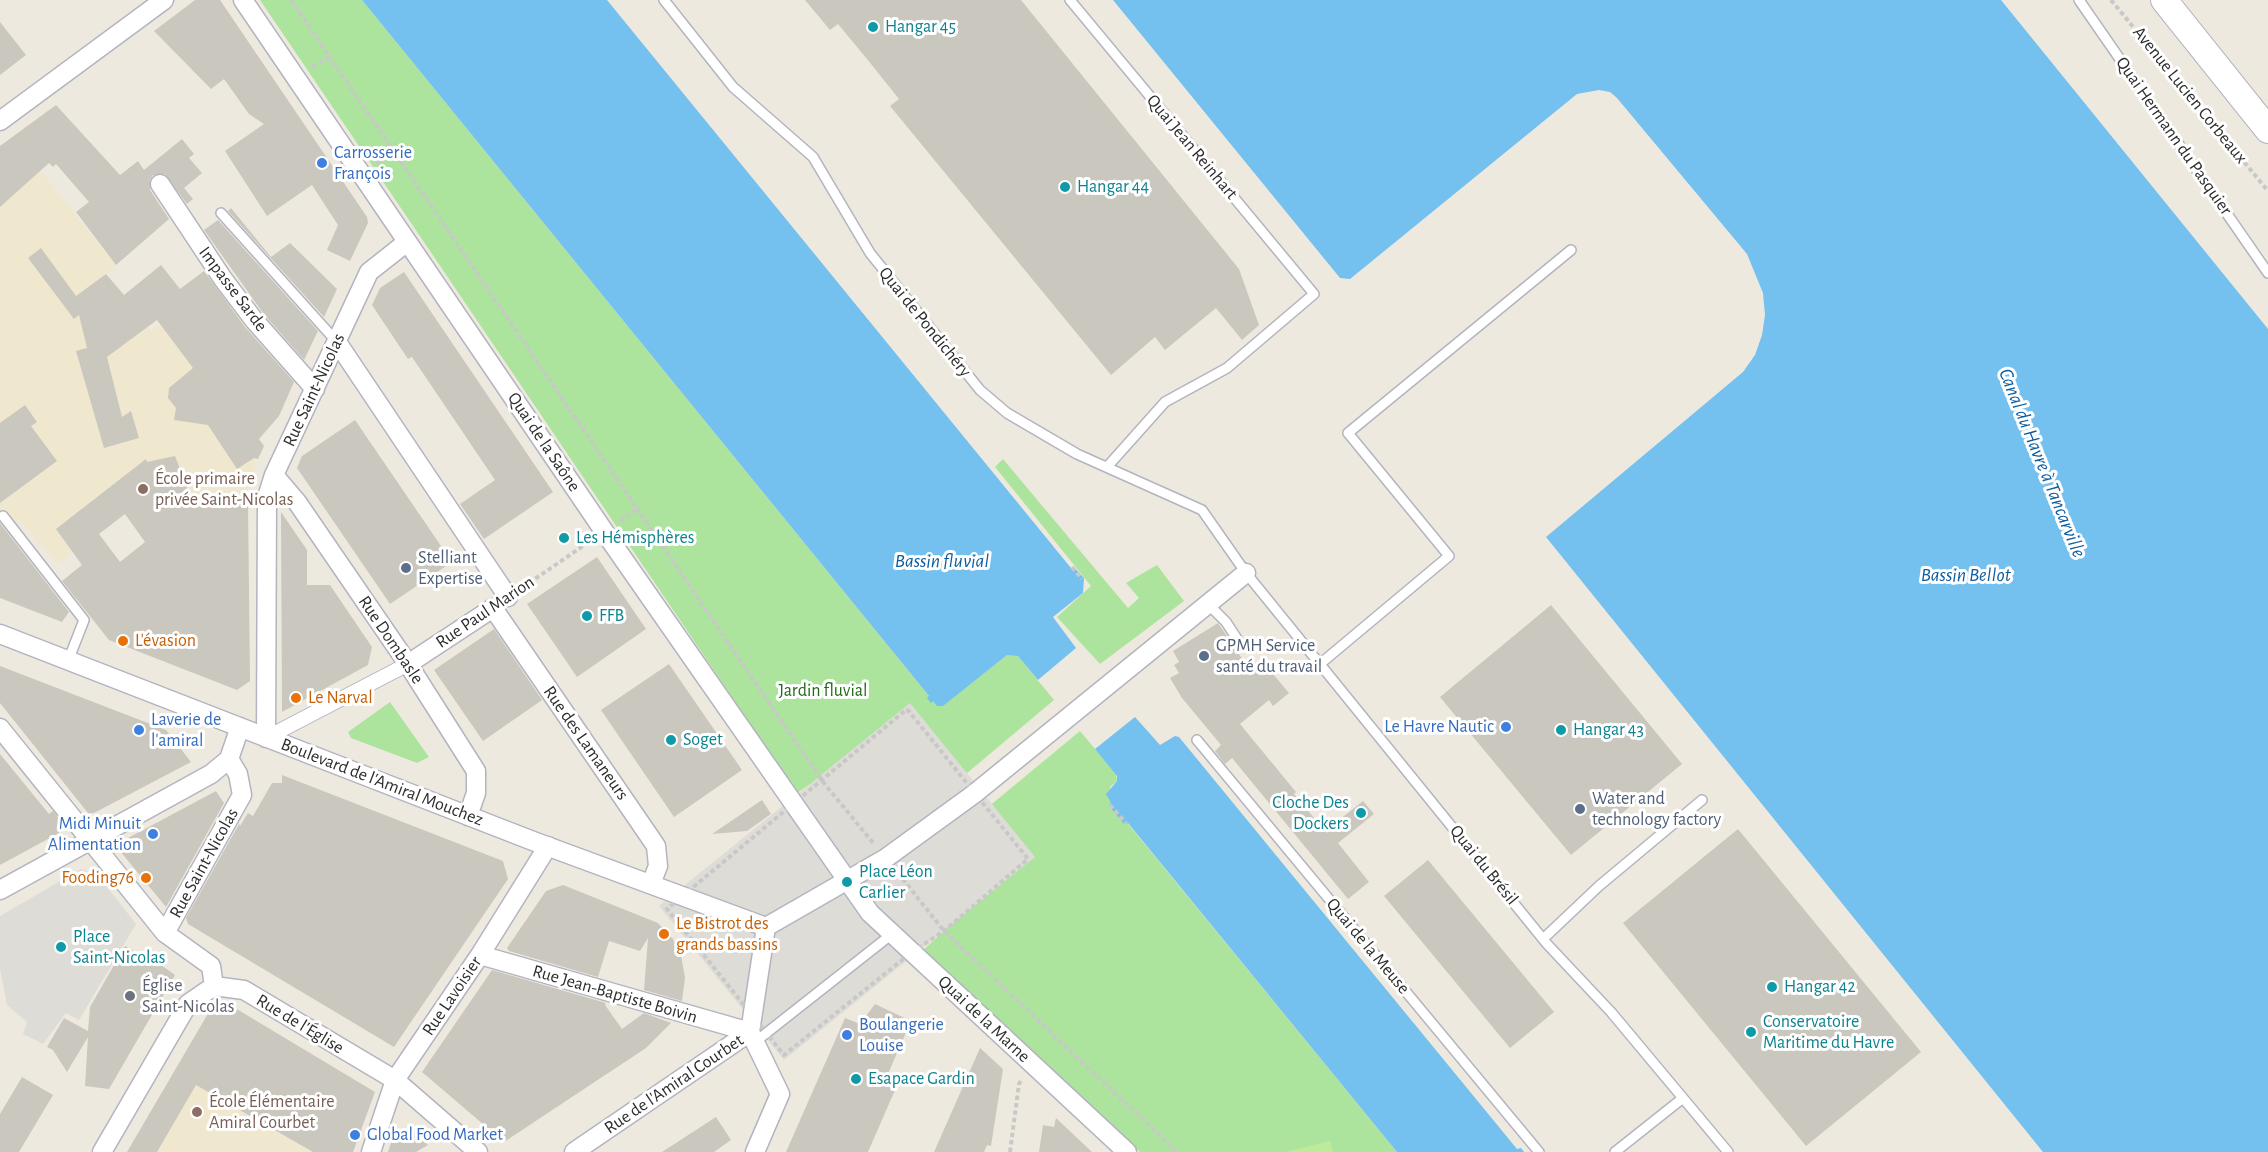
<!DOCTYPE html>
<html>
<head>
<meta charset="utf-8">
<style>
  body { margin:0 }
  canvas { display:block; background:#eee9df }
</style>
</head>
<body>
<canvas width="2268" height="1152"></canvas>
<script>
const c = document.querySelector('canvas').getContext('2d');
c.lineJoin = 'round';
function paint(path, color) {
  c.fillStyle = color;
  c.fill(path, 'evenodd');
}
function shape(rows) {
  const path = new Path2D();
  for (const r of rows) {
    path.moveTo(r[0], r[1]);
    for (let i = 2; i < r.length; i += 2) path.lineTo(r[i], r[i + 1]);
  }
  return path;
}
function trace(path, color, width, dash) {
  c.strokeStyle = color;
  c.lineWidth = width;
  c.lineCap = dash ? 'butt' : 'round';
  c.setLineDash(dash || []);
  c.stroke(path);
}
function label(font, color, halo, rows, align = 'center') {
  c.font = font + ' "Alegreya Sans",sans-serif';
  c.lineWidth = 6;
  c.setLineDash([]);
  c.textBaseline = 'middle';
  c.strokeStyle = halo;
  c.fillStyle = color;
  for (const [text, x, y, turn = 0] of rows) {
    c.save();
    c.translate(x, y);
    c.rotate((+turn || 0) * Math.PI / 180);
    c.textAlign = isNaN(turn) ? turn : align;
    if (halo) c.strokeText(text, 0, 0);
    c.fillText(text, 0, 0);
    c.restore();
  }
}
const education = shape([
  [41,170,116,266,90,286,106,349,125,344,148,327,151,331,219,278,251,320,220,348,227,414,257,464,248,482,248,501,203,495,149,516,143,501,57,564,19,519,14,523,3,509,0,510,0,192],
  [174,1072,283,1136,313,1152,127,1152]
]);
const green = shape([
  [260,0,362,0,933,701,942,706,1007,655,1013,654,1018,656,1054,700,966,774,827,773,797,793],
  [1003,459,1128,608,1139,598,1126,583,1157,565,1184,601,1100,664,1057,617,1091,586,995,467],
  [390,702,429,757,417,763,351,738,348,732],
  [1080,731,1116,774,1117,781,1110,787,1111,803,1397,1152,1140,1152,922,951,944,931,905,866,993,803]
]);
const pitch = shape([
  [1330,1141,1333,1152,1285,1152]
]);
const plaza = shape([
  [910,703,1035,857,784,1060,659,906],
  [81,869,97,874,136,924,79,1020,66,1013,43,1044,23,1034,27,1022,7,1005,0,969,0,916]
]);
const water = shape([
  [362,0,607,0,1071,568,1074,567,1084,578,1083,593,1053,617,1076,648,1038,680,1018,656,1007,655,943,706,937,706,933,701,931,703,927,698,929,696],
  [1113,0,2001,0,2268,329,2268,1152,2043,1152,1546,537,1743,372,1755,355,1762,335,1765,315,1763,293,1747,254,1617,98,1610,92,1599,90,1577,94,1350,279,1340,278],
  [1135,717,1160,745,1175,736,1179,737,1517,1149,1521,1148,1524,1152,1397,1152,1128,823,1124,824,1109,806,1111,803,1106,794,1117,781,1117,776,1095,749]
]);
const building = shape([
  [195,0,220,0,367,217,368,223,350,261,327,250,338,225,312,185,267,216,225,151,264,124,249,114,224,79,211,89,154,31],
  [805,0,1021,0,1239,269,1259,325,1242,340,1216,308,1165,350,1155,337,1111,375,890,106,899,99,867,59,838,24,830,30],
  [0,22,26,55,0,75],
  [56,105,120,175,138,161,144,170,182,139,194,154,189,158,202,173,184,188,193,199,187,204,165,174,153,175,150,180,150,190,169,219,116,265,76,212,89,202,56,164,53,167,49,163,0,207,0,146],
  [231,208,271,257,290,243,337,289,324,317,228,211],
  [218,220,318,331,304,360,263,313,204,230],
  [41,248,76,296,106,274,124,295,161,265,180,289,204,271,245,327,294,382,279,416,259,439,264,446,258,459,254,458,237,469,208,425,174,420,176,408,168,398,169,388,193,368,157,320,107,357,122,417,131,411,139,438,104,448,76,351,87,348,79,315,74,319,28,258],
  [404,272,553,492,484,539,460,504,495,480,412,357,408,359,372,305,380,288],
  [25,405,37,422,31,426,57,461,0,503,0,423],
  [355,420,452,562,390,604,297,468,302,456],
  [175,456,192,500,205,495,248,501,250,681,237,690,109,640,62,581,82,565,56,529,146,459,147,462],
  [125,514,145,542,120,562,99,534],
  [281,512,307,550,307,585,330,585,372,647,368,665,282,712],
  [0,523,69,612,62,622,0,598],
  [597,557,646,629,577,677,527,604],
  [1551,605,1682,764,1571,855,1440,697],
  [1218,623,1251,672,1263,662,1289,693,1273,706,1269,700,1240,724,1296,792,1294,794,1325,831,1363,801,1374,814,1338,843,1369,882,1348,899,1232,758,1225,764,1215,751,1221,745,1182,698,1170,678,1179,673,1174,665,1179,662,1173,651],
  [494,629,542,700,483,741,434,670],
  [669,664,742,770,674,817,601,710],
  [0,666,166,730,191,762,94,813,88,813,0,703],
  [0,754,49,814,53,811,60,820,59,833,0,865],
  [282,775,503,861,508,879,394,1047,188,924,186,918,239,824,240,826,248,813,253,816,272,783,282,783],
  [216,791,224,803,166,907,115,845],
  [762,800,771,814,747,831,712,834],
  [1738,829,1921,1052,1806,1146,1623,923],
  [1428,860,1554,1012,1510,1048,1384,896],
  [563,885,658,923,673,939,681,955,685,978,682,1001,644,990,648,938,640,951,609,941,598,977,509,951,507,948,546,891],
  [125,946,142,956,143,952,175,975,109,1089,85,1086,88,1037,67,1072,53,1050,47,1047,64,1018,88,1031,90,1007],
  [492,970,606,1003,605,1005,622,1029,644,1013,671,1023,646,1048,504,1142,422,1072],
  [225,1002,375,1092,353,1152,313,1152,196,1085,157,1152,127,1152,213,1005],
  [875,1004,911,1021,887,1076,899,1081,868,1152,786,1152,845,1018,860,1024],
  [980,1048,1003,1069,991,1146,987,1145,984,1152,934,1152],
  [22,1077,53,1095,19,1152,0,1152,0,1114],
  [716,1117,731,1140,714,1152,662,1152],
  [1056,1118,1092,1152,1039,1152,1043,1125,1054,1127],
  [412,1130,428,1145,416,1152,388,1152,395,1131]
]);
const path = shape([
  [291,0,823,782,874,844],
  [2111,0,2268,191],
  [312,67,330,57],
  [377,164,394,152],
  [620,521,637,509],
  [1072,567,1082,579],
  [523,587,589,542],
  [907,709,1028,859,944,931,912,952,784,1055,667,909,907,709],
  [1110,805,1126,823],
  [898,873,944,931,1177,1152],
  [1010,1152,1019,1084,1022,1079]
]);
const service = shape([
  [664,0,733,87,813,157,870,253,980,390,1007,413,1077,454,1202,510,1246,573,1547,944,1611,1012,1728,1152],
  [1070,0,1314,294,1227,368,1165,402,1107,467],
  [2079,0,2268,273],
  [221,213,337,342],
  [3,516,84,620,68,661],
  [1207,603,1226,622,1241,645],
  [1320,664,1449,556,1348,433,1571,250],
  [1197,740,1539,1152],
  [1543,939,1599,886,1702,800],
  [755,1042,892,934],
  [1615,1152,1683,1098]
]);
const pedestrian = shape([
  [266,738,408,664]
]);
const minor = shape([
  [243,0,610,540,870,913,1127,1152],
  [0,121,164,0],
  [160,184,223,279,254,320,315,389],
  [337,342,508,597],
  [274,475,297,502,408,664,476,771,476,793,468,816],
  [0,634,533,841,766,927],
  [408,664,493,608,656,846,658,866,651,884],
  [0,728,165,933,211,966,214,986],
  [266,738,267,497,274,475,369,272,407,242],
  [0,890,211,774,229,759,240,727],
  [766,927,886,858,974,794,1246,573],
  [165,933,242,795,238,774,229,759],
  [480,955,750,1032,780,1094,755,1152],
  [102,1152,188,1004,214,986,244,990,395,1080,478,1152],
  [371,1152,395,1080,480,955,548,846],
  [574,1152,750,1032,766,927]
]);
const secondary = shape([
  [2164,0,2268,130]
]);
const markers = [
  [873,27,6,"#0f9aa8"],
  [322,163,6,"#3f7fe0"],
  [1065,187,6,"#0f9aa8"],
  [143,489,6,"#8d6e63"],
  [564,538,6,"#0f9aa8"],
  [406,568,6,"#5c6f8a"],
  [587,616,6,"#0f9aa8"],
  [123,641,6,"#e8710a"],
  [1204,656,6,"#5c6f8a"],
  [296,698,6,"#e8710a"],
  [1506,727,6,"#3f7fe0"],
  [139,730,6,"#3f7fe0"],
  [1561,730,6,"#0f9aa8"],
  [671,740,6,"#0f9aa8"],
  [1580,809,6,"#5c6f8a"],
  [1361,813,6,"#0f9aa8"],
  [153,834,6,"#3f7fe0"],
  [146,878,6,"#e8710a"],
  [847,882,6,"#0f9aa8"],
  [664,934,6,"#e8710a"],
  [61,947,6,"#0f9aa8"],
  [1772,987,6,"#0f9aa8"],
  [130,996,6,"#6b7280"],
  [1751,1032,6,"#0f9aa8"],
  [847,1035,6,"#3f7fe0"],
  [856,1079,6,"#0f9aa8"],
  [197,1112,6,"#8d6e63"],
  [355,1135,6,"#3f7fe0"]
];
const cultureNames = [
  ["Hangar 45",885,27],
  ["Hangar 44",1077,187],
  ["Les Hémisphères",576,538],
  ["FFB",599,616],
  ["Hangar 43",1573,730],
  ["Soget",683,740],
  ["Cloche Des",1349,803,"right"],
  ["Dockers",1349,824,"right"],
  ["Place Léon",859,872],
  ["Carlier",859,893],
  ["Place",73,937],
  ["Saint-Nicolas",73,958],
  ["Hangar 42",1784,987],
  ["Conservatoire",1763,1022],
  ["Maritime du Havre",1763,1043],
  ["Esapace Gardin",868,1079]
];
const streetNames = [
  ["Avenue Lucien Corbeaux",2190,95,51],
  ["Quai Hermann du Pasquier",2174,136,55],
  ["Quai Jean Reinhart",1192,147,50],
  ["Impasse Sarde",233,289,53],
  ["Quai de Pondichéry",925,322,51],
  ["Rue Saint-Nicolas",314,390,-65],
  ["Quai de la Saône",544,442,56],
  ["Rue Paul Marion",485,612,-34],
  ["Rue Dombasle",391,640,56],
  ["Rue des Lamaneurs",586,743,55],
  ["Boulevard de l'Amiral Mouchez",382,782,21],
  ["Rue Saint-Nicolas",204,863,-61],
  ["Quai du Brésil",1484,865,51],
  ["Quai de la Meuse",1368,946,50],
  ["Rue Jean-Baptiste Boivin",615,994,16],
  ["Rue Lavoisier",452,996,-56],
  ["Quai de la Marne",984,1019,43],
  ["Rue de l'Église",300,1024,31],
  ["Rue de l'Amiral Courbet",674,1084,-34]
];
const shopNames = [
  ["Carrosserie",334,153],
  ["François",334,174],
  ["Laverie de",151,720],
  ["l'amiral",151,741],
  ["Le Havre Nautic",1494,727,"right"],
  ["Midi Minuit",141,824,"right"],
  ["Alimentation",141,845,"right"],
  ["Boulangerie",859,1025],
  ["Louise",859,1046],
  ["Global Food Market",367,1135]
];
const educationNames = [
  ["École primaire",155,479],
  ["privée Saint-Nicolas",155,500],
  ["École Élémentaire",209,1102],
  ["Amiral Courbet",209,1123]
];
const serviceNames = [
  ["Stelliant",418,558],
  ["Expertise",418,579],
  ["GPMH Service",1216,646],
  ["santé du travail",1216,667],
  ["Water and",1592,799],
  ["technology factory",1592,820]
];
const foodNames = [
  ["L'évasion",135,641],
  ["Le Narval",308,698],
  ["Fooding76",134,878,"right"],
  ["Le Bistrot des",676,924],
  ["grands bassins",676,945]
];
const parkNames = [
  ["Jardin fluvial",823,691]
];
const worshipNames = [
  ["Église",142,986],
  ["Saint-Nicolas",142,1007]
];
const waterNames = [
  ["Canal du Havre à Tancarville",2042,463,68],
  ["Bassin fluvial",942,561],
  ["Bassin Bellot",1966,575]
];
paint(education, '#efe8cf');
paint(green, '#ade49d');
paint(pitch, '#beeb99');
paint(plaza, '#dedcd6');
paint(water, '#74c0ee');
paint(building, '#cac7be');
trace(service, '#b3b4c0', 12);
trace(pedestrian, '#b3b4c0', 16);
trace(minor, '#b3b4c0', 21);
trace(secondary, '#b3b4c0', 28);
trace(path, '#c8c8c8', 4, [4.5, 3]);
trace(service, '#fff', 9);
trace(pedestrian, '#fff', 14);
trace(minor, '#fff', 18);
trace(secondary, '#fff', 26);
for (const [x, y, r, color] of markers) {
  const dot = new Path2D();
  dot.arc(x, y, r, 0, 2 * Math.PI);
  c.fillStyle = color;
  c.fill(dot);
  trace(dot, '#fff', 2);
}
label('18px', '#0d838f', '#fff', cultureNames, 'left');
label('18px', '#2d2d2d', '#fff', streetNames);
label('18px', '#366cbe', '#fff', shopNames, 'left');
label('18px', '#785e54', '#fff', educationNames, 'left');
label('18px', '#4e5e75', '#fff', serviceNames, 'left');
label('18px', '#c56008', '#fff', foodNames, 'left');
label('18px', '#236b1b', '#fff', parkNames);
label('18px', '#5b616d', '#fff', worshipNames, 'left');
label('italic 20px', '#0e5d9f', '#fff', waterNames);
</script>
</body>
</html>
